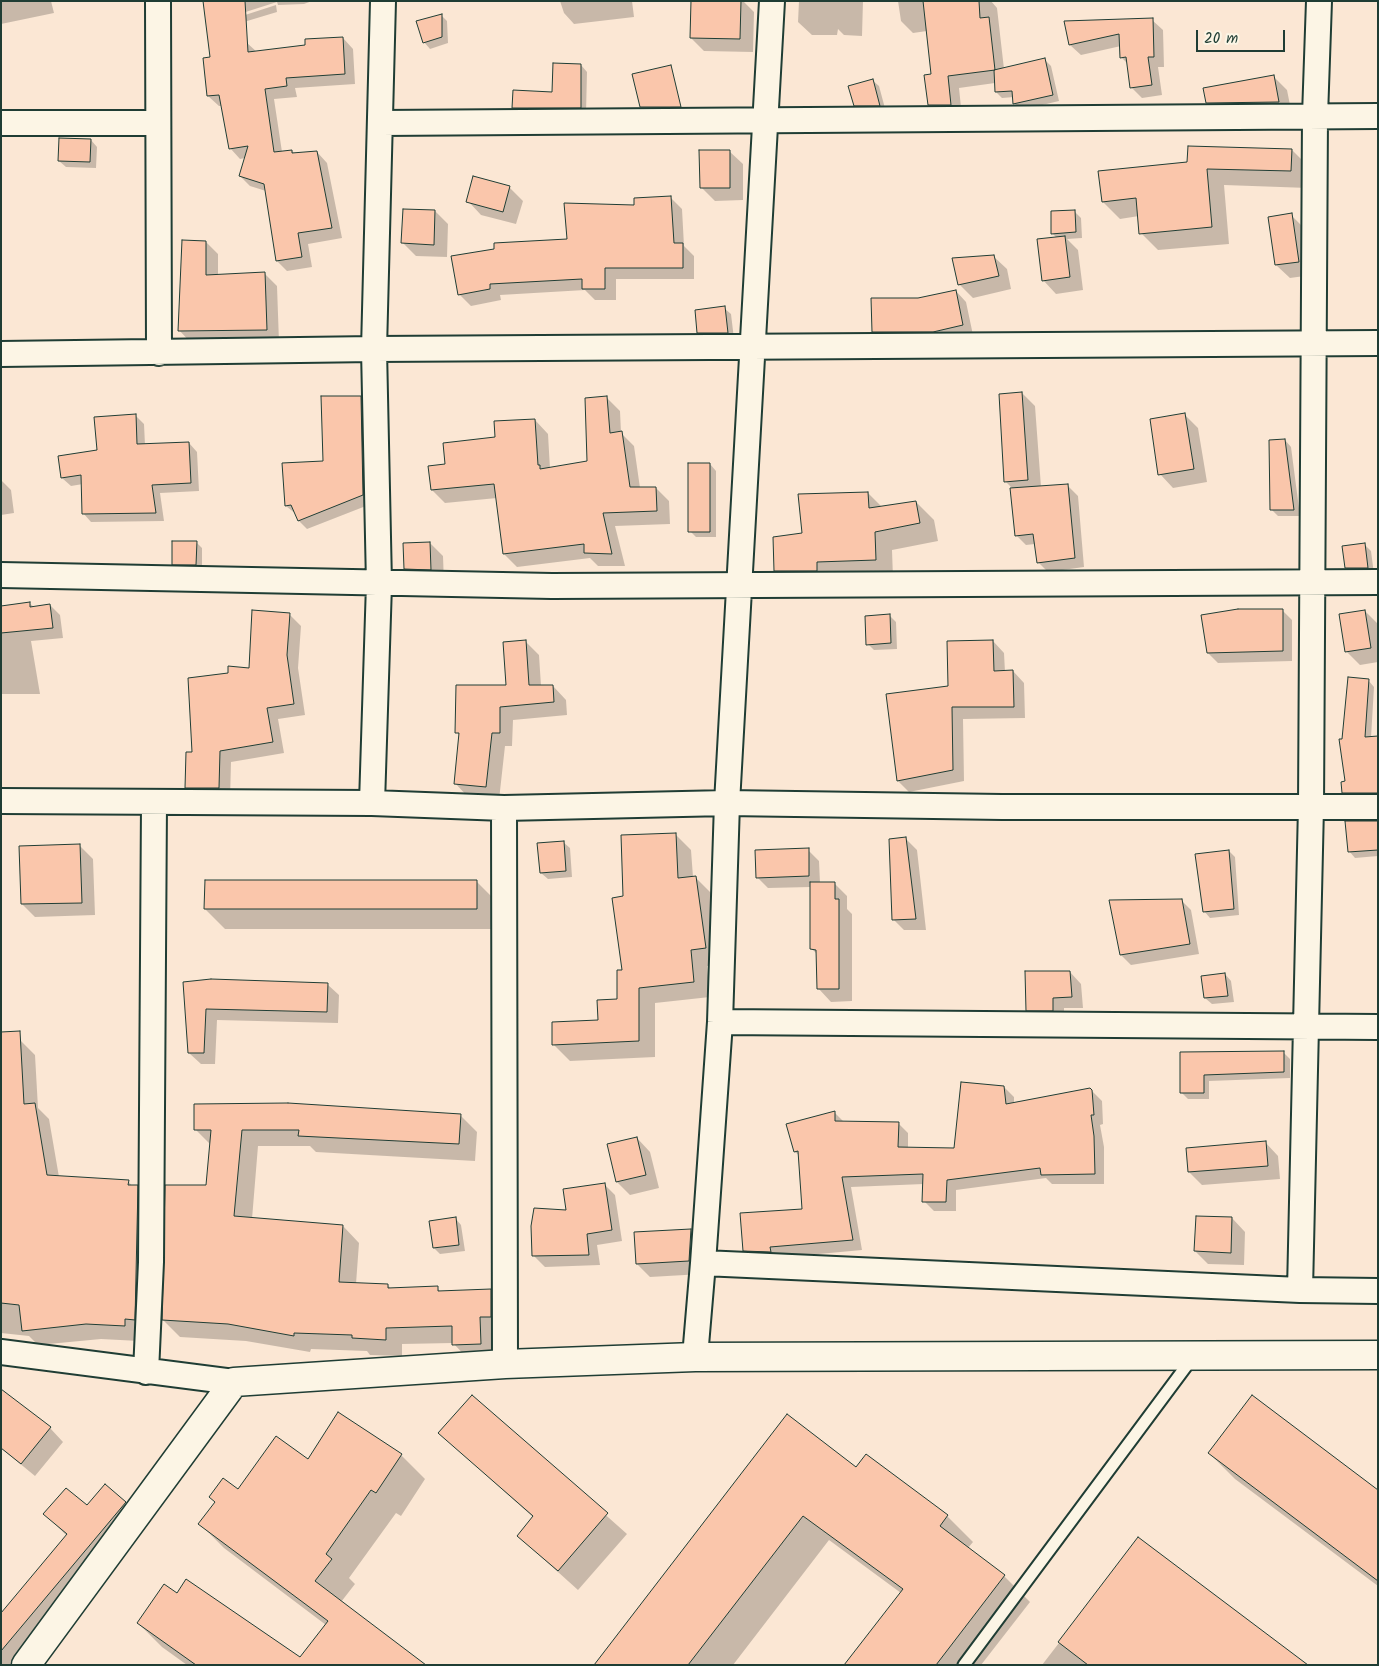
<!DOCTYPE html>
<html>
<head>
<meta charset="utf-8">
<style>
  body { margin:0 }
  #map { position:relative; width:1379px; height:1666px; overflow:hidden; background:#fbe7d4; font-family:Kalam,sans-serif }
  canvas { display:block }
  .frame { position:absolute; inset:0; border:2px solid #1f3d34; pointer-events:none }
  .scale { position:absolute; left:1196px; top:30px; width:89px; height:22px; box-sizing:border-box; border:2px solid #1f3d34; border-top:0; padding-left:6px; font-size:15px; line-height:18px; white-space:nowrap; color:#1f3d34; -webkit-text-stroke:4px #fcf5e5; paint-order:stroke }
</style>
</head>
<body>
<div id="map">
<canvas width="1379" height="1666"></canvas>
<div class="frame"></div>
<div class="scale">20 m</div>
</div>
<script>
const c = document.querySelector('canvas').getContext('2d');
c.lineJoin = 'round';
function paint(path, color) {
  c.fillStyle = color;
  c.fill(path, 'evenodd');
}
function shape(rows) {
  const path = new Path2D();
  for (const r of rows) {
    path.moveTo(r[0], r[1]);
    for (let i = 2; i < r.length; i += 2) path.lineTo(r[i], r[i + 1]);
  }
  return path;
}
function trace(path, color, width, dash) {
  c.strokeStyle = color;
  c.lineWidth = width;
  c.lineCap = dash ? 'butt' : 'round';
  c.setLineDash(dash || []);
  c.stroke(path);
}
const shadow = shape([
  [1,1,51,1,54,13,1,24],
  [312,1,304,4,278,5,277,2,211,23,211,26,276,5,277,12,214,31,207,25,204,2],
  [560,1,632,1,634,17,574,24,564,13],
  [692,1,743,1,754,12,753,52,704,51,691,38],
  [799,1,863,1,862,36,844,35,838,29,837,35,812,35,798,22],
  [898,1,991,1,997,8,1004,69,1045,60,1051,66,1059,101,1021,110,1014,103,1014,97,1002,98,996,92,995,83,959,88,962,117,941,117,929,105,932,75,927,31,913,33,901,21],
  [441,15,447,21,448,43,430,49,424,42],
  [1152,20,1163,30,1164,67,1158,67,1162,95,1142,98,1131,87,1128,64,1121,57,1121,46,1081,55,1070,45],
  [343,38,353,49,355,84,295,88,297,97,274,99,282,152,292,151,295,154,317,152,327,163,342,238,308,244,312,267,287,271,277,261,266,191,250,186,240,176,245,158,240,159,230,148,223,106,219,106,208,96,212,58,247,43,257,52,307,47],
  [581,65,587,72,586,114,519,114,513,108,554,93],
  [1274,77,1287,90,1292,115,1220,116,1207,103],
  [872,80,879,86,886,112,861,112,855,105],
  [91,140,97,147,96,168,66,167,59,161],
  [1292,150,1309,167,1308,188,1224,185,1229,244,1158,250,1141,233,1139,216,1120,219,1103,202,1100,172],
  [729,151,743,164,743,200,715,201,702,188],
  [509,187,523,201,516,224,481,215,468,201],
  [670,197,682,209,684,246,694,256,694,279,616,279,616,300,595,300,585,290,500,295,501,300,471,306,459,294,636,207],
  [435,211,448,224,447,257,416,256,403,243],
  [1075,212,1081,218,1082,238,1067,239,1078,250,1083,290,1056,294,1043,280,1057,238,1052,233],
  [1291,215,1304,228,1312,275,1290,278,1276,265],
  [206,242,218,254,218,276,265,274,277,286,279,342,191,343,179,330],
  [993,256,1007,269,1011,289,973,298,959,284],
  [956,291,966,302,973,335,884,342,873,332,919,299],
  [724,308,731,314,734,339,705,339,698,333],
  [1022,393,1035,406,1041,487,1068,486,1078,496,1084,567,1048,572,1038,562,1035,544,1026,545,1016,535,1013,489,1005,481],
  [361,397,369,405,371,504,307,529,299,521,296,514,286,506,325,463],
  [607,398,620,411,621,433,634,446,640,488,656,488,669,501,670,524,615,526,625,566,598,566,590,558,517,567,504,554,497,498,445,503,432,490,446,465,535,420,548,434,550,469,588,462],
  [135,415,144,424,145,445,189,443,197,452,199,491,160,493,164,521,91,522,83,513,83,484,71,486,62,478,98,451],
  [1185,415,1198,428,1207,482,1173,488,1160,474],
  [1285,440,1291,447,1300,516,1278,516,1272,510],
  [710,464,716,471,716,537,696,537,690,531],
  [1,480,11,490,14,513,1,515],
  [868,493,882,507,916,502,934,520,938,541,892,550,893,578,794,589,776,571,803,534],
  [196,542,202,548,202,571,179,571,173,564],
  [430,543,443,556,444,583,418,582,405,569],
  [1365,545,1371,551,1374,574,1353,574,1346,568],
  [29,603,34,607,50,605,60,615,63,638,31,641,40,694,1,694,1,607],
  [1282,610,1292,620,1292,661,1218,663,1208,653],
  [1365,611,1378,624,1378,662,1360,665,1347,652],
  [289,614,301,626,298,668,305,715,278,719,284,753,231,762,230,800,198,799,186,788,194,753],
  [890,616,896,622,897,649,874,650,868,644],
  [993,641,1004,653,1005,672,1013,671,1024,683,1025,718,963,719,964,781,909,792,898,781,949,687],
  [526,642,539,655,541,686,553,686,566,700,567,715,513,720,512,746,505,746,499,800,468,797,455,783,460,736,457,732,507,686],
  [1368,680,1374,687,1371,738,1378,737,1378,800,1350,799,1343,793,1347,782,1344,740],
  [1378,821,1378,856,1355,858,1349,851,1346,822],
  [675,834,691,850,693,877,695,877,711,893,721,964,707,966,710,997,655,1003,655,1057,570,1061,554,1045,599,1021,618,1000,624,972],
  [906,839,917,850,926,930,904,930,893,919],
  [563,842,570,848,572,877,548,879,541,873],
  [79,845,93,859,95,915,35,917,22,904],
  [808,850,819,861,820,883,834,883,847,896,847,909,852,914,852,1001,831,1002,818,988,818,955,812,949,811,887,768,888,757,877],
  [1229,851,1235,857,1239,915,1210,918,1204,911],
  [476,881,496,901,496,929,225,929,205,909],
  [1181,900,1191,910,1199,954,1131,965,1121,955],
  [1070,972,1081,984,1083,1008,1064,1008,1064,1022,1038,1021,1027,1010],
  [1225,974,1231,981,1234,1002,1212,1004,1205,998],
  [184,983,327,984,339,995,338,1023,217,1020,215,1064,201,1064,189,1053],
  [20,1040,35,1055,38,1108,49,1119,59,1177,128,1181,133,1187,137,1186,152,1201,139,1341,101,1339,38,1345,29,1336,1,1333,1,1041],
  [1283,1052,1290,1059,1290,1078,1209,1081,1209,1099,1188,1099,1181,1092,1182,1053],
  [1004,1087,1014,1097,1014,1104,1092,1091,1102,1101,1103,1124,1100,1125,1104,1147,1104,1184,1052,1184,1046,1178,956,1190,956,1211,934,1211,924,1201,924,1184,851,1187,862,1250,754,1260,744,1250,804,1210,800,1156,795,1152,835,1113,845,1123,898,1123,908,1133,908,1149,956,1149],
  [460,1115,477,1132,475,1161,316,1152,310,1146,258,1146,252,1219,343,1226,359,1243,356,1284,388,1285,391,1289,437,1288,441,1292,491,1290,507,1307,497,1360,470,1361,453,1343,402,1344,402,1356,370,1355,367,1351,311,1349,310,1352,246,1341,180,1337,163,1320,207,1186,211,1145,196,1130],
  [637,1138,650,1152,659,1188,630,1195,617,1182],
  [1265,1142,1278,1156,1280,1179,1202,1185,1189,1172,1187,1149],
  [604,1184,615,1195,622,1241,597,1245,600,1265,545,1267,534,1256,568,1211],
  [455,1218,461,1225,465,1251,440,1254,434,1248],
  [1232,1218,1245,1232,1244,1265,1208,1264,1195,1251],
  [691,1231,704,1244,702,1274,650,1277,637,1264,636,1234],
  [472,1396,627,1534,578,1590,518,1536,534,1518,439,1433],
  [50,1428,63,1442,35,1476,1,1448],
  [1209,1453,1378,1492,1378,1586,1235,1479],
  [401,1455,425,1479,401,1516,396,1513,349,1578,355,1584,341,1602,424,1665,187,1665,162,1647,138,1623,177,1595,300,1659,326,1625,224,1548,200,1524,216,1503,210,1497,238,1491,308,1461],
  [856,1469,947,1516,973,1542,968,1548,1004,1576,1030,1602,981,1665,846,1665,901,1593,829,1540,733,1665,595,1665],
  [105,1486,145,1523,26,1665,1,1665,1,1614,67,1536,45,1514,87,1507],
  [1139,1539,1306,1665,1042,1665]
]);
const building = shape([
  [203,1,245,1,248,52,305,45,305,39,343,37,345,74,286,78,287,86,265,89,274,152,292,150,292,153,317,151,332,228,298,233,302,257,276,261,264,184,239,176,248,146,229,149,219,95,207,96,203,58,210,57,203,1],
  [691,1,741,1,740,39,690,38,691,1],
  [923,1,979,1,980,18,989,17,995,70,948,76,951,105,928,105,924,75,931,74,923,1],
  [442,14,442,37,423,43,416,21,442,14],
  [1153,18,1154,57,1148,57,1152,85,1130,88,1126,57,1120,58,1119,34,1069,45,1064,21,1153,18],
  [1045,58,1053,95,1013,104,1012,91,995,92,994,70,1045,58],
  [553,63,581,64,581,108,512,108,513,90,552,92,553,63],
  [671,65,681,107,640,107,632,74,671,65],
  [1274,75,1279,102,1206,103,1203,88,1274,75],
  [873,79,880,106,854,106,848,86,873,79],
  [59,138,91,139,90,162,58,161,59,138],
  [1188,146,1292,149,1291,171,1207,169,1212,227,1139,234,1136,198,1102,202,1098,171,1187,162,1188,146],
  [699,150,730,150,730,188,700,188,699,150],
  [473,176,510,186,503,212,466,202,473,176],
  [671,196,674,243,683,243,683,268,605,268,605,289,582,289,582,279,490,284,490,289,458,295,451,256,494,249,494,243,567,239,564,203,634,205,634,198,671,196],
  [403,209,435,210,434,245,401,243,403,209],
  [1075,210,1076,232,1051,234,1051,211,1075,210],
  [1292,213,1299,262,1275,265,1268,217,1292,213],
  [1065,236,1070,277,1042,281,1037,239,1065,236],
  [182,240,206,241,206,275,265,272,267,330,178,331,182,240],
  [994,255,999,276,958,285,952,258,994,255],
  [956,290,963,325,933,332,872,332,871,298,918,298,956,290],
  [725,306,728,333,697,333,695,310,725,306],
  [1022,392,1028,480,1004,482,999,394,1022,392],
  [321,396,361,396,363,495,298,521,291,505,285,506,282,463,323,461,321,396],
  [607,396,610,433,622,431,630,487,656,487,657,511,603,513,612,554,584,553,584,544,503,554,494,484,431,490,428,466,445,464,443,443,495,437,494,421,535,419,538,465,540,465,540,469,587,461,585,398,607,396],
  [1185,413,1194,469,1158,475,1150,419,1185,413],
  [136,414,137,444,189,442,191,483,152,485,156,513,82,514,81,475,61,478,58,456,97,450,94,417,136,414],
  [1285,439,1294,510,1270,510,1269,440,1285,439],
  [688,463,710,463,710,532,688,532,688,463],
  [1068,484,1075,558,1037,563,1033,534,1015,536,1010,488,1068,484],
  [868,492,869,508,916,501,920,523,875,532,876,560,817,562,817,571,774,571,773,537,802,533,798,494,868,492],
  [172,541,197,541,196,565,172,565,172,541],
  [430,542,431,570,404,569,403,543,430,542],
  [1365,543,1368,568,1345,568,1342,546,1365,543],
  [30,602,30,607,50,604,53,628,1,633,1,606,30,602],
  [1238,609,1283,609,1283,651,1207,653,1201,615,1238,609],
  [252,610,290,613,287,655,294,704,267,708,273,742,220,751,219,788,185,788,186,752,192,752,188,678,228,673,228,666,249,668,252,610],
  [1365,610,1371,648,1345,652,1339,614,1365,610],
  [890,614,891,643,866,645,865,616,890,614],
  [526,640,529,685,553,685,554,702,500,707,500,733,492,733,486,787,454,784,459,733,455,733,456,685,506,685,503,642,526,640],
  [993,640,994,671,1013,670,1014,707,952,707,953,770,897,781,886,694,948,686,947,641,993,640],
  [1348,677,1369,679,1365,737,1378,736,1378,793,1342,793,1341,782,1345,781,1339,739,1342,739,1348,677],
  [1345,821,1378,821,1378,850,1348,852,1345,821],
  [676,833,678,878,696,876,706,948,691,950,694,982,639,988,639,1041,552,1045,552,1022,598,1020,597,1000,617,999,617,970,622,970,612,898,623,896,621,835,676,833],
  [906,837,916,919,892,920,889,839,906,837],
  [564,841,566,871,540,873,537,843,564,841],
  [80,844,82,903,21,904,19,846,80,844],
  [809,848,809,876,756,878,755,850,809,848],
  [1229,850,1234,909,1203,912,1195,854,1229,850],
  [205,880,477,880,477,909,204,909,205,880],
  [810,882,835,882,835,899,839,899,839,989,817,989,816,950,810,949,810,882],
  [1182,899,1190,944,1120,955,1109,900,1182,899],
  [1025,971,1070,971,1072,997,1053,998,1053,1011,1026,1011,1025,971],
  [1225,973,1228,996,1204,998,1201,976,1225,973],
  [211,979,328,983,327,1012,206,1009,204,1053,188,1053,183,982,211,979],
  [20,1031,24,1104,35,1103,47,1175,129,1180,128,1185,138,1185,135,1320,125,1319,125,1326,86,1324,22,1331,19,1305,1,1303,1,1032,20,1031],
  [1284,1051,1284,1072,1204,1075,1204,1093,1180,1093,1180,1052,1284,1051],
  [961,1082,1004,1086,1006,1104,1090,1088,1092,1090,1094,1115,1091,1115,1094,1136,1095,1174,1041,1175,1040,1168,947,1180,946,1202,922,1202,923,1174,842,1177,853,1240,770,1247,771,1252,743,1251,740,1213,802,1209,798,1151,794,1152,786,1124,835,1111,835,1121,899,1122,898,1147,954,1148,961,1082],
  [288,1103,461,1114,459,1144,298,1136,299,1130,242,1130,234,1216,343,1225,339,1282,388,1284,388,1288,438,1286,438,1291,491,1289,491,1317,480,1317,481,1344,452,1345,452,1326,386,1328,386,1340,352,1338,352,1335,294,1333,294,1336,228,1324,162,1320,165,1185,206,1185,211,1130,194,1130,194,1104,288,1103],
  [637,1137,646,1175,616,1182,607,1144,637,1137],
  [1266,1141,1268,1166,1188,1172,1186,1148,1266,1141],
  [605,1183,612,1230,587,1234,589,1255,532,1256,531,1226,534,1208,566,1210,563,1189,605,1183],
  [1196,1216,1232,1217,1231,1253,1194,1251,1196,1216],
  [456,1217,459,1245,433,1248,429,1221,456,1217],
  [691,1229,689,1261,636,1264,634,1232,691,1229],
  [1,1389,51,1427,21,1464,1,1448,1,1389],
  [472,1395,608,1513,558,1571,517,1536,533,1516,438,1433,472,1395],
  [1252,1395,1378,1490,1378,1581,1208,1453,1252,1395],
  [338,1412,402,1454,376,1493,371,1490,326,1554,332,1559,315,1581,426,1665,196,1665,137,1623,164,1584,177,1593,186,1579,300,1657,328,1621,198,1524,215,1502,209,1497,223,1478,238,1489,276,1436,308,1459,338,1412],
  [787,1414,856,1467,866,1454,948,1515,940,1526,1005,1575,936,1665,844,1665,903,1589,803,1516,688,1665,594,1665,787,1414],
  [105,1484,126,1502,1,1651,1,1613,67,1534,43,1514,66,1488,87,1505,105,1484],
  [1138,1537,1308,1665,1088,1665,1058,1642,1138,1537]
]);
const lane = shape([
  [964,1665,1193,1357]
]);
const street = shape([
  [158,1,159,353],
  [772,1,727,803,720,1022,703,1263,1300,1290,1378,1291],
  [1,123,158,123],
  [381,123,1378,116],
  [1,354,374,349,1378,343],
  [1,575,552,586,1378,582],
  [1,801,372,803,504,808,727,803,1002,807,1378,807],
  [372,803,379,584,374,349,383,1],
  [504,808,505,1364],
  [720,1022,1378,1027],
  [1300,1290,1311,806,1315,116,1319,1],
  [1,1352,234,1382],
  [695,1357,703,1263],
  [146,1372,151,1262,154,803]
]);
const secondary = shape([
  [26,1665,234,1382,505,1364,695,1357,1378,1355]
]);
paint(shadow, '#0003');
paint(building, '#fac6ab');
trace(building, '#1f3d34', 1);
trace(lane, '#1f3d34', 15);
trace(street, '#1f3d34', 28);
trace(secondary, '#1f3d34', 31);
trace(lane, '#fcf5e5', 11);
trace(street, '#fcf5e5', 24);
trace(secondary, '#fcf5e5', 28);
</script>
</body>
</html>
